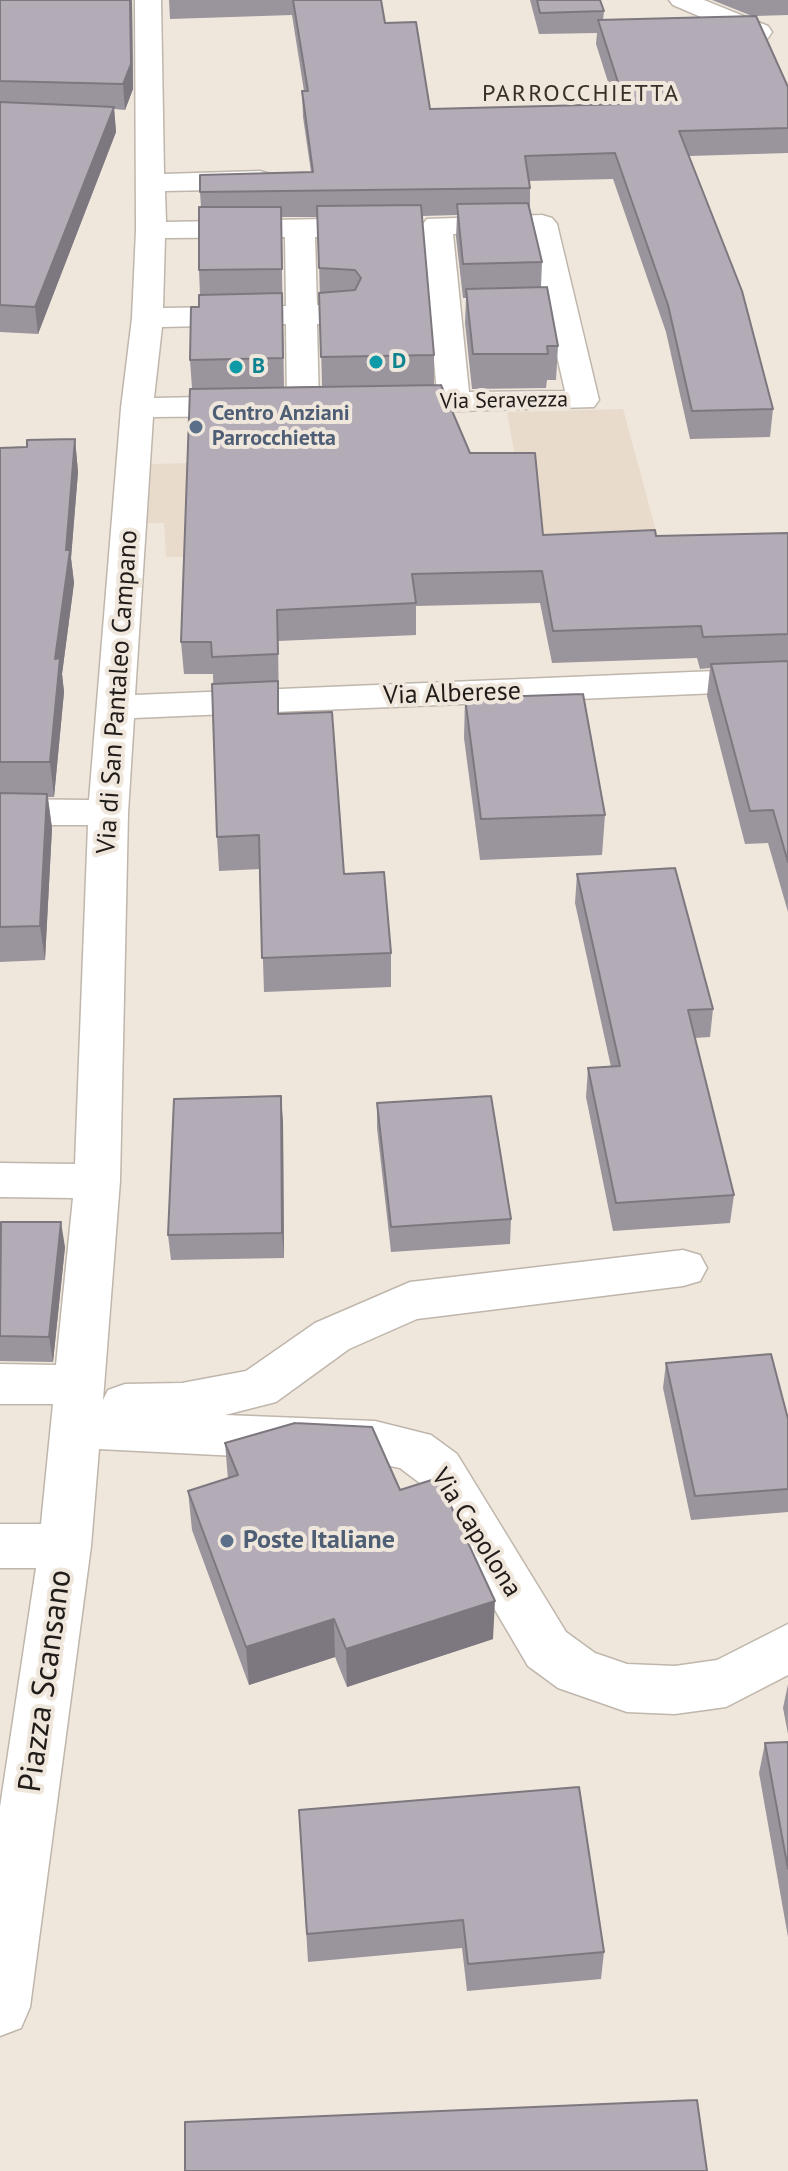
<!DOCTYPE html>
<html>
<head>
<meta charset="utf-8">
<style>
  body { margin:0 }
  canvas { display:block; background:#efe6dc }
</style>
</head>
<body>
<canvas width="788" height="2171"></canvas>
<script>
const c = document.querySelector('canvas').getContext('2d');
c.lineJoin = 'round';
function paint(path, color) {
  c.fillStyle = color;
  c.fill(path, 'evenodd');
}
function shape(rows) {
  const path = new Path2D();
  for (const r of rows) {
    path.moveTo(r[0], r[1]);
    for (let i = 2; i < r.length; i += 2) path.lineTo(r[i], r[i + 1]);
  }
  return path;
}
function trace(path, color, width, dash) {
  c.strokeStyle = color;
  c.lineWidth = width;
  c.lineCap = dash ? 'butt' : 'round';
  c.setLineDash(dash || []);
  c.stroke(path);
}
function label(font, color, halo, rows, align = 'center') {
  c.font = font + ' "PT Sans",sans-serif';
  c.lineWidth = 8;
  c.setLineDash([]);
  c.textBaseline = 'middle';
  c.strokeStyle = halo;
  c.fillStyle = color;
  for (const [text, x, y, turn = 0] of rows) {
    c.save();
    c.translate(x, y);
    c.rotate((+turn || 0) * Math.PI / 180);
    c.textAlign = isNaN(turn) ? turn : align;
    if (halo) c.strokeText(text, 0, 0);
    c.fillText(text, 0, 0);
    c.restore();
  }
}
const built = shape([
  [623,409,659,542,322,555,166,557,164,523,142,523,149,464,515,456,507,412]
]);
const minor = shape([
  [135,0,161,0,164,174,260,171,270,174,274,180,270,186,260,189,165,191,166,222,378,218,388,221,393,227,388,233,378,236,315,237,317,305,344,305,355,307,359,314,355,321,344,323,317,324,319,405,314,412,303,415,292,412,287,405,286,324,162,327,154,398,251,396,262,399,267,406,262,413,251,416,153,417,135,695,788,668,788,690,134,718,128,813,120,1181,103,1400,108,1390,125,1384,182,1383,246,1371,315,1323,410,1282,683,1250,700,1255,707,1268,700,1281,683,1286,417,1319,349,1349,276,1402,225,1415,375,1421,431,1435,457,1454,566,1632,595,1653,627,1664,675,1666,717,1660,788,1624,788,1675,726,1707,675,1714,627,1712,558,1688,528,1666,421,1484,400,1468,375,1463,99,1449,91,1546,30,2007,21,2028,0,2036,0,1807,36,1568,0,1568,0,1524,41,1524,53,1404,0,1404,0,1364,56,1365,73,1198,0,1197,0,1163,75,1164,88,825,0,825,0,799,89,800,121,408,132,318,136,230,135,0],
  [285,237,286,306,163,308,165,238,285,237],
  [669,0,704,0,768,26,772,32,768,38,750,38,673,5,669,0],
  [542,215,552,218,557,224,599,400,594,407,387,413,376,410,371,403,376,396,437,393,422,225,427,219,542,215],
  [529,233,565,391,469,392,453,234,529,233]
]);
const wall = shape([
  [0,0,132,0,133,89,125,110,114,109,116,132,38,334,0,332],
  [169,0,381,0,385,23,430,109,615,104,596,44,597,33,539,34,530,0,600,0,604,11,603,20,752,16,712,0,788,0,788,15,755,16,788,87,788,153,689,156,773,409,770,437,690,439,666,332,613,179,529,181,530,188,530,209,542,262,541,287,558,346,556,380,547,380,546,388,472,389,465,323,466,298,463,298,456,237,457,215,422,216,434,355,434,385,470,453,543,535,656,536,788,533,788,912,768,843,745,844,707,696,710,668,700,669,697,658,552,663,540,603,416,606,416,635,278,641,279,714,344,874,391,953,391,987,264,992,260,869,219,871,217,837,213,674,184,674,181,642,192,388,190,360,200,295,199,270,201,207,200,192,311,172,303,117,302,91,304,91,292,15,170,19],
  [281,217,318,217,322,386,284,387],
  [75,439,78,472,71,558,74,583,62,674,64,692,54,797,48,797,52,828,45,960,0,962,0,448,27,447],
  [465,698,605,815,602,855,480,860,464,738],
  [577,874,713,1009,710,1037,695,1038,734,1195,730,1223,613,1231,586,1097,588,1068,611,1067,575,903],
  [377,1103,511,1219,510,1244,391,1252,377,1128],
  [283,1121,284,1258,171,1260,168,1235],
  [0,1227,65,1247,53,1362,0,1361],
  [666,1363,788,1419,788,1512,691,1520,663,1388],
  [225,1443,400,1490,493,1639,347,1687,335,1657,249,1685,192,1530,188,1491,228,1479],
  [788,1684,788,1734,783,1708],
  [788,1742,788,1937,759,1773,765,1743],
  [299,1810,604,1952,601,1979,467,1991,462,1948,308,1962]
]);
const shadedWall = shape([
  [130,0,132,0,133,89,125,110,123,84],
  [114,107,116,132,38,334,35,307],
  [75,439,78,472,71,558,74,583,62,674,64,692,54,797,50,762,55,659],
  [47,794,52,828,45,960,40,926],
  [281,1096,283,1121,284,1258,282,1233],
  [61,1222,65,1247,53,1362,49,1337],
  [495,1601,493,1639,347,1687,346,1649],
  [334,1619,335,1657,249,1685,246,1647]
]);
const building = shape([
  [0,0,130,0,131,64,123,84,0,81,0,0],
  [293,0,381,0,385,23,416,22,430,109,625,104,598,20,756,16,788,87,788,128,679,131,742,291,773,409,692,411,668,305,615,153,525,156,530,188,200,192,200,175,313,172,302,91,308,91,293,0],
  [537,0,600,0,604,11,540,13,537,0],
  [0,102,114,107,35,307,0,305,0,102],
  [528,203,542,262,463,264,457,204,528,203],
  [421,205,434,355,321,357,319,293,355,290,361,278,355,270,319,268,317,206,421,205],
  [199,207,281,207,282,269,199,270,199,207],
  [547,287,558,346,547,346,548,354,473,354,466,289,547,287],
  [282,293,283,358,190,360,191,307,199,307,199,295,282,293],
  [441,385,470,453,535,453,543,535,655,530,656,536,788,533,788,634,703,637,701,626,553,631,542,571,412,574,416,603,277,610,278,654,212,657,211,642,181,642,190,389,441,385],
  [75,439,66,550,70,550,55,659,60,658,50,762,0,762,0,448,27,447,27,440,75,439],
  [788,661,788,862,773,810,750,811,711,664,788,661],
  [278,681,278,714,332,712,344,874,384,872,391,953,262,958,259,835,217,837,212,684,278,681],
  [583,694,605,815,481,819,465,698,583,694],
  [0,793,47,794,40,926,0,927,0,793],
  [675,868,713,1009,688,1010,734,1195,616,1203,588,1068,620,1066,577,874,675,868],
  [281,1096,282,1233,168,1235,174,1099,281,1096],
  [491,1096,511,1219,391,1227,377,1103,491,1096],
  [1,1222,61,1222,49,1337,0,1336,1,1222],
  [771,1354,788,1419,788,1489,695,1496,666,1363,771,1354],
  [295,1423,372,1427,400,1490,438,1478,495,1601,346,1649,334,1619,246,1647,188,1491,238,1475,225,1443,295,1423],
  [788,1742,788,1869,765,1743,788,1742],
  [579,1787,604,1952,468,1964,463,1920,307,1934,299,1810,579,1787],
  [697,2100,707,2171,185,2171,185,2122,697,2100]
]);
const markers = [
  [376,362,8,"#0f9aa8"],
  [236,367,8,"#0f9aa8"],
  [196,427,8,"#5c6f8a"],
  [227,1541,8,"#5c6f8a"]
];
const farCulturenames = [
  ["D",392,362],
  ["B",252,367]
];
const farStreetnames = [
  ["Via Seravezza",504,401,-1]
];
const farServicenames = [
  ["Centro Anziani",212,414],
  ["Parrocchietta",212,439]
];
const farNeighbourhoodnames = [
  ["PARROCCHIETTA",581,94]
];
const streetNames = [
  ["Via di San Pantaleo Campano",118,692,-86],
  ["Via Alberese",452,694,-2],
  ["Via Capolona",476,1533,58]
];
const serviceNames = [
  ["Poste Italiane",243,1541]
];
const nearStreetnames = [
  ["Piazza Scansano",46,1681,-82]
];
paint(built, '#e9dbcb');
trace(minor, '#bfb6ac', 3);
paint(minor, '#fff');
paint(wall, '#9a949d');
paint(shadedWall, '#7d787f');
paint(building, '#b3acb6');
trace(building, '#7d787f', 2);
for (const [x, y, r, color] of markers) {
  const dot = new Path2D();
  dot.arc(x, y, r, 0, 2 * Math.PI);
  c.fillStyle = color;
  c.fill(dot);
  trace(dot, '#efe6dc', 3);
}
label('bold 22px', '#0d838f', '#efe6dc', farCulturenames, 'left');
label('22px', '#201c19', '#efe6dc', farStreetnames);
label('bold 22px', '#4e5e75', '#efe6dc', farServicenames, 'left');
c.letterSpacing = '2px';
label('24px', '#373028', '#efe6dc', farNeighbourhoodnames);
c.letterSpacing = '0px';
label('26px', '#201c19', '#efe6dc', streetNames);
label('bold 26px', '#4e5e75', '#efe6dc', serviceNames, 'left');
label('32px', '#201c19', '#efe6dc', nearStreetnames);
</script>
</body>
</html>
